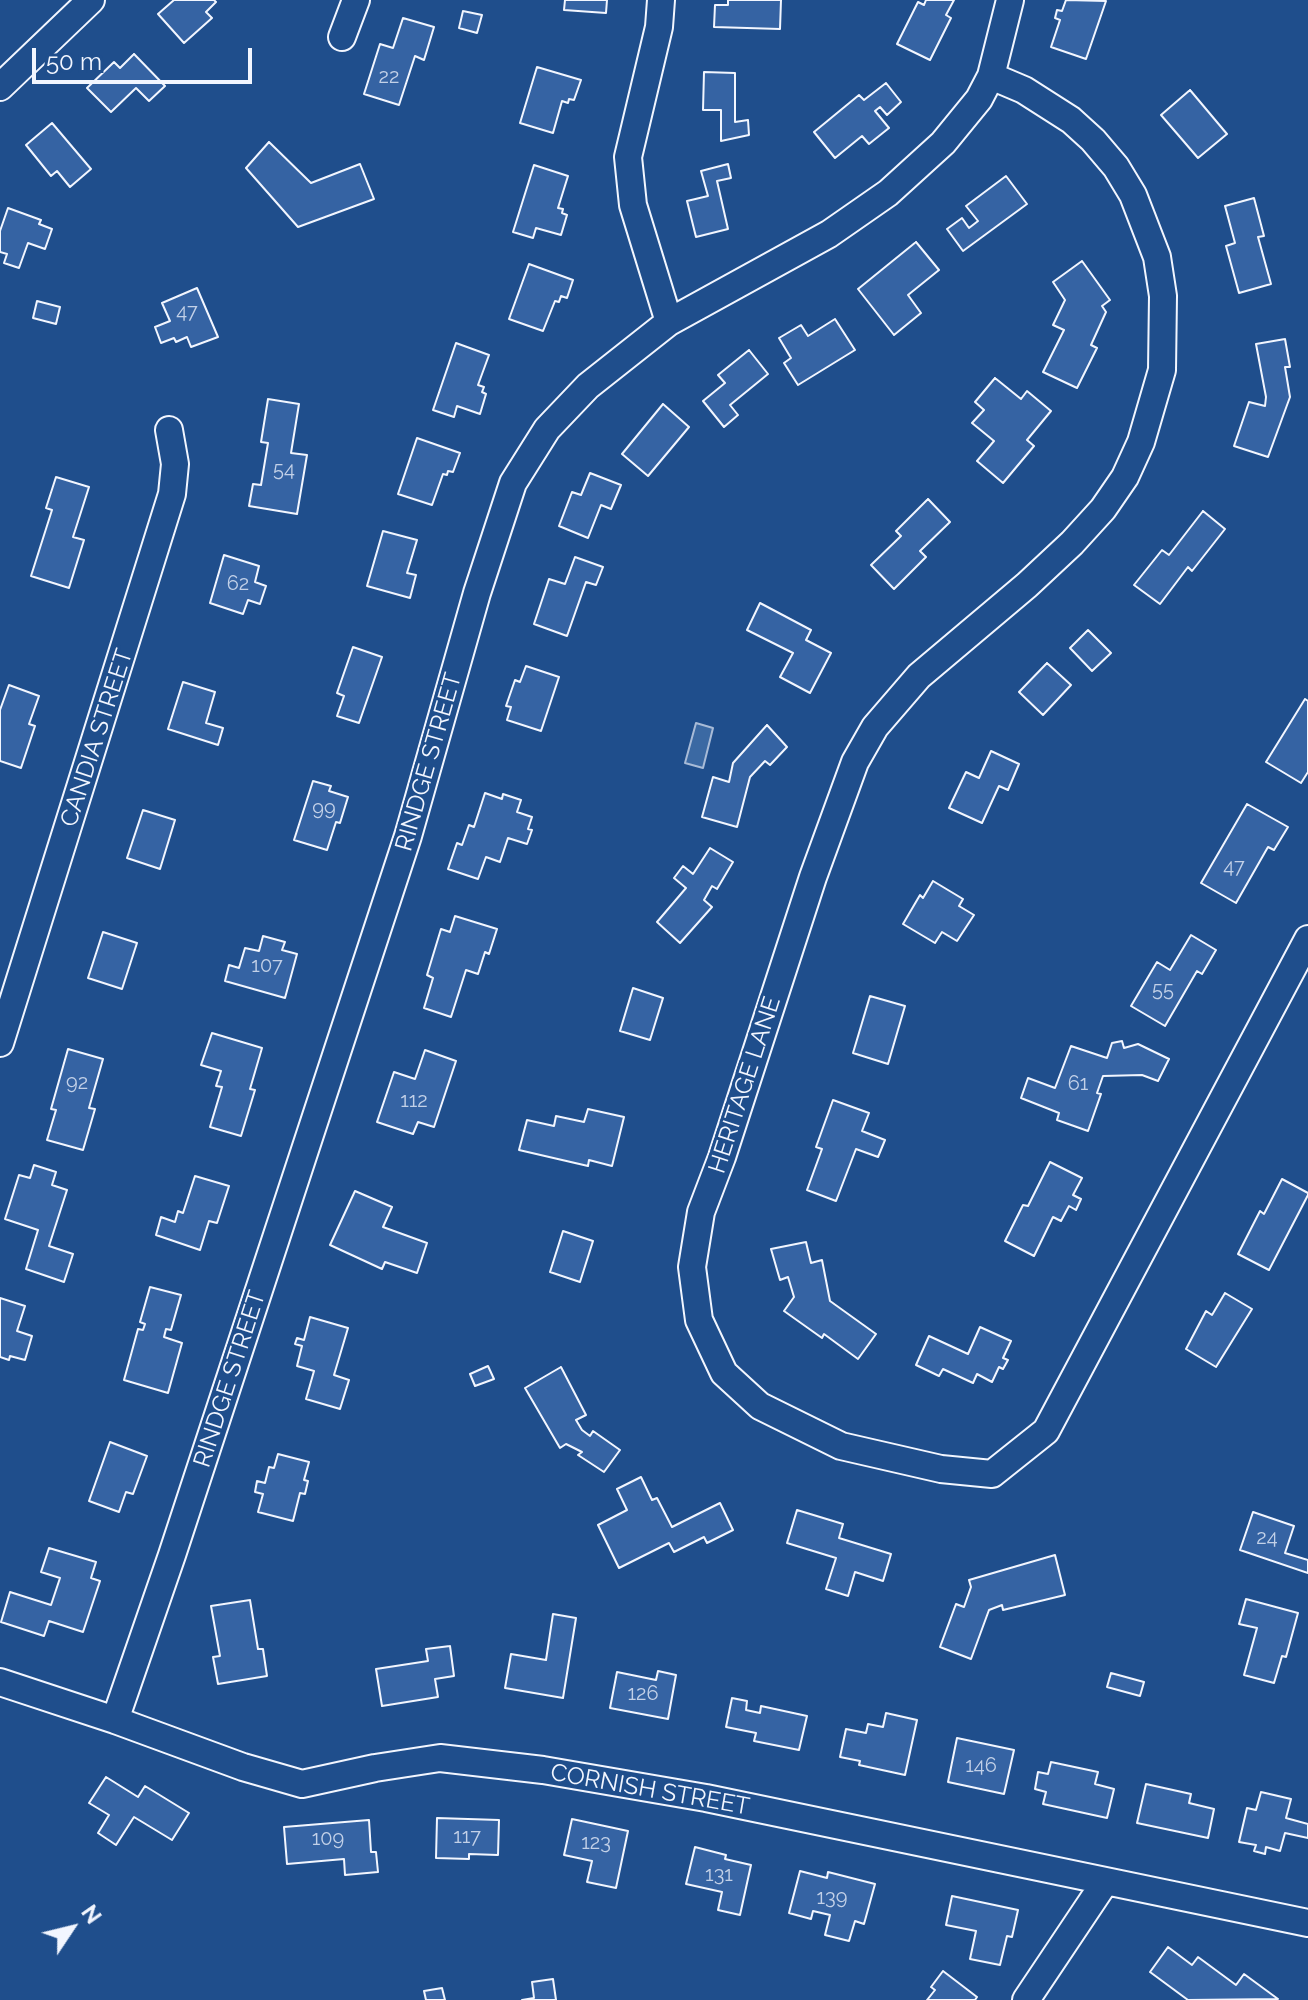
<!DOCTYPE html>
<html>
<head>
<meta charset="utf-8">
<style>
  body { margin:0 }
  #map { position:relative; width:1308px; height:2000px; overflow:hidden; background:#1f4e8c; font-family:Raleway,sans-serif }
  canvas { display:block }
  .north { position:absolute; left:32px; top:1888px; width:80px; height:80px; -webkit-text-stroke:6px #1f4e8c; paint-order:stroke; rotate:55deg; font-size:22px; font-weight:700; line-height:32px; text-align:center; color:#f2f6ff }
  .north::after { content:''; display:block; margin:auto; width:28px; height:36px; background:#f2f6ff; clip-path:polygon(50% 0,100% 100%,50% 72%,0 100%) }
  .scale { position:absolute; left:32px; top:48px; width:220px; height:36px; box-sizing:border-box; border:4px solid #f2f6ff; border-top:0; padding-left:10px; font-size:24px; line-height:28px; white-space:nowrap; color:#f2f6ff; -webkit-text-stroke:6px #1f4e8c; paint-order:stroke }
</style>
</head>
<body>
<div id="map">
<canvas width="1308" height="2000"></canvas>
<div class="north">N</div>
<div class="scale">50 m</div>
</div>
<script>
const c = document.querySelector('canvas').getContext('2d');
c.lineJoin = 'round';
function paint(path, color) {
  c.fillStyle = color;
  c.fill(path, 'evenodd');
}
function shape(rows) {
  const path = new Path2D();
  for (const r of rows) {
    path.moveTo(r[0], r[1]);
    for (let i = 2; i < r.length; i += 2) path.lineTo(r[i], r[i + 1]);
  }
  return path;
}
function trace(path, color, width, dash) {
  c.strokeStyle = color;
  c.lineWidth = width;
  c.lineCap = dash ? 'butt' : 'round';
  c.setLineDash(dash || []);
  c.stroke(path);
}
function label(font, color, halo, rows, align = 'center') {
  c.font = font + ' Raleway,sans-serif';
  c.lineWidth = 6;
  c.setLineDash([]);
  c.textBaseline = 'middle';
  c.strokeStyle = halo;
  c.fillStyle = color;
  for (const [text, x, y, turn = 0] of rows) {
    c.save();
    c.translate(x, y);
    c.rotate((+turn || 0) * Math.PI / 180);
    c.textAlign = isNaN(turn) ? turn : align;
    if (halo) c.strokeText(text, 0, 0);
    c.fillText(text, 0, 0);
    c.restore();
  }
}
const water = shape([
  [696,723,713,728,703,768,685,763,696,723]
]);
const building = shape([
  [174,0,214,0,216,2,206,12,212,18,184,43,158,14,174,0],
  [565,0,607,0,606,13,564,10,565,0],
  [728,0,781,0,780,29,714,27,715,5,728,5,728,0],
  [926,0,954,0,946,15,951,18,930,60,897,44,918,2,924,5,926,0],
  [1066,0,1106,1,1086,59,1051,47,1060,20,1055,18,1057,10,1062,11,1066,0],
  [463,11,482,15,477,33,459,28,463,11],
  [403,18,434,27,424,60,415,56,399,105,364,94,380,44,393,48,403,18],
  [134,54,165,86,149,101,136,88,111,112,87,88,114,62,120,68,134,54],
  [537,67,581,80,574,100,569,99,568,103,562,101,553,133,520,123,537,67],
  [704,72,735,73,735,122,748,120,749,135,721,141,721,110,703,110,704,72],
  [886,83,901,102,887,115,880,107,875,111,889,128,869,144,862,136,835,158,814,132,859,95,864,100,886,83],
  [1190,90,1227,134,1198,158,1161,115,1190,90],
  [52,123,91,169,70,187,57,171,51,176,26,145,52,123],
  [269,142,311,183,360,164,374,199,298,227,246,168,269,142],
  [728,164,731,178,717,181,728,229,696,237,687,201,708,196,701,171,728,164],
  [534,165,568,176,558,208,563,209,562,213,567,215,561,235,536,228,533,238,513,232,534,165],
  [1006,176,1027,204,963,251,947,229,962,218,969,228,978,221,966,206,1006,176],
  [1254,198,1264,236,1258,237,1271,284,1239,293,1226,246,1235,243,1225,206,1254,198],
  [8,208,41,220,39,224,52,229,45,249,28,243,19,268,4,263,7,254,0,252,0,231,8,208],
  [916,242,939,270,908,295,921,313,894,335,858,289,916,242],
  [1082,261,1110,300,1102,306,1106,312,1091,345,1097,348,1077,388,1043,372,1064,330,1053,325,1065,300,1053,282,1082,261],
  [529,264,573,280,567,298,561,296,559,302,555,301,543,331,509,319,529,264],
  [197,288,218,337,191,347,187,337,176,342,174,338,161,343,155,327,170,321,162,303,197,288],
  [37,301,60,307,56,324,33,318,37,301],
  [835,319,855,350,798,385,784,363,791,358,779,338,801,325,808,336,835,319],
  [1285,339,1290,367,1285,367,1290,397,1268,457,1234,446,1249,402,1265,406,1266,397,1256,344,1285,339],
  [456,343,489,355,478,385,484,387,482,392,486,394,480,414,457,406,454,417,433,410,456,343],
  [749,350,768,374,730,405,738,415,724,427,703,401,725,383,718,375,749,350],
  [995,378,1021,399,1027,391,1051,411,1027,440,1034,446,1003,483,977,461,994,441,972,423,984,410,975,402,995,378],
  [268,399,299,404,291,453,307,455,297,514,249,506,253,484,261,485,268,443,261,442,268,399],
  [663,404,689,427,648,476,622,454,663,404],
  [417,438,460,453,453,472,448,471,447,475,443,474,432,505,398,494,417,438],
  [590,473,621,485,611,509,601,505,588,538,559,526,572,492,581,495,590,473],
  [56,477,89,487,73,537,84,540,69,588,31,576,52,510,46,508,56,477],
  [928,499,950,522,920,551,926,557,894,589,871,565,901,536,896,531,928,499],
  [1203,511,1225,529,1192,571,1188,567,1160,604,1134,585,1162,550,1169,555,1203,511],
  [383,531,417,540,407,573,416,575,410,598,367,586,383,531],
  [224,555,259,566,255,582,266,586,260,604,248,600,243,614,210,603,224,555],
  [575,557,603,567,596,585,586,582,567,636,534,624,549,579,565,584,575,557],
  [760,603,811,630,806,640,831,653,810,693,780,677,793,653,747,630,760,603],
  [1088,630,1111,653,1092,671,1070,648,1088,630],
  [353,647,382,657,359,723,337,716,344,696,337,693,353,647],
  [1047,663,1071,685,1043,715,1019,692,1047,663],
  [526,666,559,677,541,731,507,720,511,707,506,706,515,680,520,682,526,666],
  [183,682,215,692,206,723,223,728,218,745,168,729,183,682],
  [9,685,39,696,29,724,35,726,21,768,0,761,0,710,9,685],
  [1305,699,1308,701,1308,772,1301,783,1266,762,1305,699],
  [767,725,787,747,770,765,765,761,750,777,737,827,702,817,713,777,729,782,733,763,767,725],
  [991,751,1019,764,1008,790,999,786,982,823,949,808,966,772,979,778,991,751],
  [313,781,331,786,329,791,348,797,340,823,336,822,327,850,294,840,313,781],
  [485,793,502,799,503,794,521,800,517,812,532,817,528,829,532,830,527,844,508,838,500,862,486,857,478,879,448,869,457,843,462,845,469,825,474,827,485,793],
  [1247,804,1288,827,1274,850,1268,847,1236,903,1201,883,1247,804],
  [143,810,175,820,160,869,127,858,143,810],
  [710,848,733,862,717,889,712,886,704,900,712,907,680,943,657,922,686,888,674,878,683,866,693,874,710,848],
  [933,881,963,899,959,906,974,915,957,941,942,932,935,943,903,924,920,895,923,898,933,881],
  [455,916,497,929,489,954,485,952,478,974,466,970,451,1017,424,1008,433,978,427,975,441,929,450,932,455,916],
  [103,932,137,943,122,989,88,978,103,932],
  [1191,935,1216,950,1202,974,1197,971,1165,1026,1131,1006,1157,962,1170,970,1191,935],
  [263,936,285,942,282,950,297,954,285,998,225,981,229,965,239,968,245,948,259,951,263,936],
  [633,988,663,998,650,1040,620,1031,633,988],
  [870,996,905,1006,888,1064,853,1053,870,996],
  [212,1033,262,1048,250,1089,255,1090,241,1136,210,1127,222,1087,216,1086,221,1071,201,1065,212,1033],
  [1122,1041,1124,1048,1138,1044,1169,1059,1158,1081,1142,1075,1103,1076,1097,1093,1101,1094,1088,1131,1057,1120,1059,1113,1021,1098,1028,1078,1055,1088,1071,1046,1107,1058,1112,1043,1122,1041],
  [68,1049,103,1059,89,1108,95,1109,83,1150,47,1140,56,1110,51,1109,68,1049],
  [425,1050,456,1061,434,1127,418,1122,413,1134,377,1122,394,1072,415,1079,425,1050],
  [833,1100,869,1113,862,1131,885,1140,878,1157,856,1149,836,1201,807,1190,822,1149,816,1147,833,1100],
  [588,1109,624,1117,612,1166,589,1160,588,1166,519,1150,527,1120,554,1126,556,1116,584,1122,588,1109],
  [1050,1162,1082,1178,1073,1195,1081,1199,1076,1210,1069,1206,1061,1221,1053,1217,1034,1256,1005,1241,1023,1205,1028,1206,1050,1162],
  [34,1165,56,1172,52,1185,67,1190,49,1246,73,1254,64,1282,26,1269,38,1230,5,1219,19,1175,30,1178,34,1165],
  [195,1176,229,1186,217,1223,209,1221,200,1250,156,1235,161,1217,175,1222,178,1211,183,1213,195,1176],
  [1282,1179,1308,1193,1308,1195,1269,1270,1238,1254,1260,1211,1264,1214,1282,1179],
  [355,1191,392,1207,383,1227,427,1243,417,1273,385,1262,382,1269,330,1245,355,1191],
  [563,1231,593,1241,580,1282,550,1272,563,1231],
  [806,1242,811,1263,822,1260,830,1301,876,1334,858,1359,824,1334,822,1338,784,1311,794,1297,788,1277,780,1280,771,1249,806,1242],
  [150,1287,181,1295,171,1330,166,1329,164,1337,182,1343,168,1393,124,1380,138,1329,143,1330,145,1324,140,1322,150,1287],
  [1225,1293,1252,1309,1216,1367,1186,1349,1206,1311,1212,1315,1225,1293],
  [0,1298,25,1306,17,1331,32,1336,25,1360,10,1356,9,1360,0,1357,0,1298],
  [310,1317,348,1328,334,1375,349,1380,340,1409,306,1399,314,1371,297,1366,302,1346,295,1344,297,1338,304,1340,310,1317],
  [980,1327,1011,1341,1003,1358,1008,1360,1003,1369,999,1367,992,1382,977,1374,973,1383,943,1369,939,1376,916,1365,929,1336,968,1354,980,1327],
  [488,1366,494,1379,475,1386,470,1374,488,1366],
  [561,1367,586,1415,576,1420,582,1430,590,1436,593,1431,620,1450,604,1472,578,1455,582,1452,566,1444,560,1448,525,1388,561,1367],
  [110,1442,147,1456,133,1494,126,1492,119,1512,89,1501,110,1442],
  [278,1454,309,1462,304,1480,308,1481,305,1494,300,1493,293,1521,258,1512,263,1494,255,1492,257,1481,265,1483,269,1467,274,1468,278,1454],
  [641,1477,652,1500,657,1498,672,1527,720,1503,733,1530,707,1543,704,1537,674,1552,669,1543,619,1568,598,1525,627,1510,617,1489,641,1477],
  [797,1510,843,1524,839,1538,891,1554,883,1581,855,1572,848,1596,826,1589,836,1558,787,1543,797,1510],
  [1253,1512,1294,1526,1285,1553,1308,1560,1308,1573,1240,1550,1253,1512],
  [49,1548,96,1562,91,1578,100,1581,83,1632,49,1621,44,1636,1,1622,10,1592,51,1605,60,1578,41,1572,49,1548],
  [1055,1555,1065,1595,1003,1610,1002,1605,989,1610,971,1659,940,1647,956,1604,964,1607,971,1587,969,1580,1055,1555],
  [1246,1599,1298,1613,1286,1657,1282,1656,1274,1683,1244,1675,1257,1628,1239,1624,1246,1599],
  [250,1600,258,1649,263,1649,267,1676,218,1684,213,1657,220,1656,211,1606,250,1600],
  [553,1614,576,1618,563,1698,505,1688,511,1654,546,1660,553,1614],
  [450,1646,454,1676,435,1679,438,1697,382,1706,376,1669,428,1661,426,1649,450,1646],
  [658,1671,676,1675,668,1719,610,1708,617,1672,656,1680,658,1671],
  [1111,1673,1144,1682,1140,1696,1107,1687,1111,1673],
  [732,1698,747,1701,746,1710,760,1713,761,1706,807,1716,799,1750,754,1741,756,1733,726,1727,732,1698],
  [886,1713,917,1720,905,1775,859,1765,860,1761,840,1757,846,1729,866,1733,868,1724,883,1727,886,1713],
  [957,1738,1014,1750,1004,1794,948,1782,957,1738],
  [1051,1762,1098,1772,1095,1784,1114,1789,1107,1818,1043,1804,1046,1792,1035,1789,1038,1772,1048,1774,1051,1762],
  [106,1777,138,1797,145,1786,189,1813,172,1840,134,1817,116,1845,98,1833,109,1815,89,1803,106,1777],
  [1146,1784,1191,1794,1189,1803,1214,1809,1208,1838,1137,1823,1146,1784],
  [1261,1792,1291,1799,1286,1818,1308,1824,1308,1838,1285,1833,1280,1851,1266,1847,1265,1854,1254,1851,1256,1845,1239,1842,1247,1808,1256,1810,1261,1792],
  [437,1818,499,1820,498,1855,469,1854,469,1859,436,1858,437,1818],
  [572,1819,628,1831,616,1888,587,1882,592,1861,564,1855,572,1819],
  [369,1820,371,1852,376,1852,378,1872,345,1875,344,1859,287,1864,284,1827,369,1820],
  [695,1847,726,1855,725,1859,751,1865,740,1915,718,1910,722,1892,686,1884,695,1847],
  [800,1871,827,1878,828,1872,875,1884,864,1924,855,1921,849,1941,825,1935,830,1915,813,1911,811,1919,789,1913,800,1871],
  [952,1896,1018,1910,1012,1937,1007,1936,1000,1965,970,1959,976,1931,946,1925,952,1896],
  [1168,1947,1192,1965,1198,1957,1236,1985,1244,1974,1278,1999,1188,2000,1150,1972,1168,1947],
  [943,1971,977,1997,975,2000,927,2000,935,1990,931,1987,943,1971],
  [553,1979,556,2000,522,2000,534,1998,532,1982,553,1979],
  [442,1988,445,2000,426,2000,424,1991,442,1988]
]);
const minor = shape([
  [661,0,659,27,628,157,633,205,669,322],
  [342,37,356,0],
  [991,76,1024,90,1071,120,1093,140,1116,167,1133,195,1157,257,1163,296,1162,370,1141,442,1125,477,1103,509,1072,543,1027,585,919,676,875,727,855,762,813,877,722,1157,701,1212,692,1267,699,1320,724,1373,760,1406,841,1446,941,1469,992,1474,1046,1431,1308,939],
  [0,87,91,0],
  [0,1043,172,494,175,464,169,430],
  [0,1682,115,1720,243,1767,302,1784,375,1768,440,1758,543,1770,706,1798,1308,1923],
  [115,1720,172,1555,408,836,477,593,513,483,547,429,588,386,669,322,829,234,888,193,943,143,979,99,991,76,1010,0],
  [1026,2000,1105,1882]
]);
const numberNames = [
  ["22",389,77],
  ["47",187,312],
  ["54",284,470],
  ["62",238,584],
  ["99",324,809],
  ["47",1234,867],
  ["107",267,966],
  ["55",1163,990],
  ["92",77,1083],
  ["61",1078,1084],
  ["112",414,1101],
  ["24",1267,1538],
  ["126",643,1694],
  ["146",981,1766],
  ["117",467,1837],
  ["109",328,1839],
  ["123",596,1843],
  ["131",719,1875],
  ["139",832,1898]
];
const streetNames = [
  ["CANDIA STREET",97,738,-72],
  ["RINDGE STREET",429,762,-74],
  ["HERITAGE LANE",745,1085,-72],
  ["RINDGE STREET",230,1379,-72],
  ["CORNISH STREET",650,1790,10]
];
paint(water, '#3b69a3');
trace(water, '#a8bbd7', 2);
paint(building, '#3563a3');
trace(building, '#f2f6ff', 2);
trace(minor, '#f2f6ff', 30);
trace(minor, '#1f4e8c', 26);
label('20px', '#c3d1e8', null, numberNames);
label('24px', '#f2f6ff', '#1f4e8c', streetNames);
</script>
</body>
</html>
